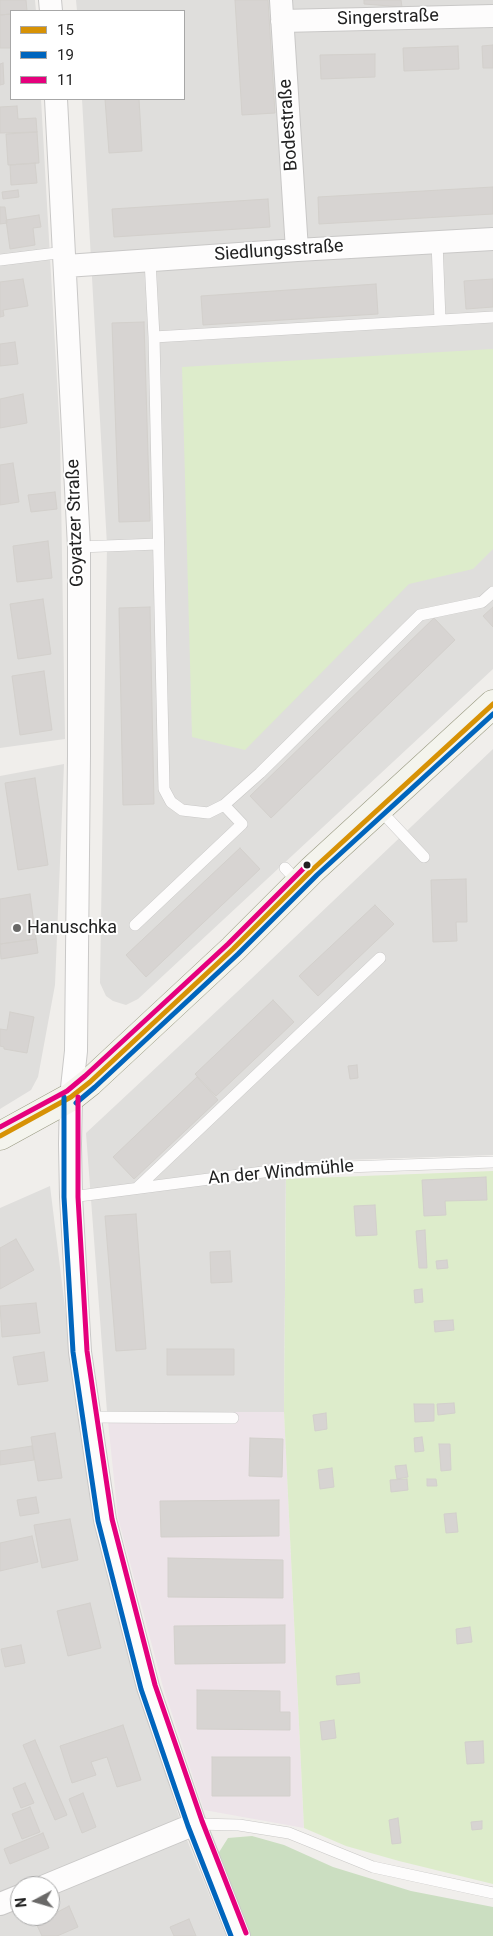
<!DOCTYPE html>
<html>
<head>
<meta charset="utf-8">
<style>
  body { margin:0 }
  #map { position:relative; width:493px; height:1936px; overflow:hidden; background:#f0eeeb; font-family:Roboto,sans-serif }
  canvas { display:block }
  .legend { position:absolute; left:10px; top:10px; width:175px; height:90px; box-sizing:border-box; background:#fff; border:1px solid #a7a7a7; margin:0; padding:6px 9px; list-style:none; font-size:15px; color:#222 }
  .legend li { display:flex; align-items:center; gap:10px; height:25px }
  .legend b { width:25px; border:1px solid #a7a7a7 }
  .north { position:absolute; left:10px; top:1876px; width:50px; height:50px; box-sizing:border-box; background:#fff; border:1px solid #a7a7a7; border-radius:50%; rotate:264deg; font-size:14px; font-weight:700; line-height:20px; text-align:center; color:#222 }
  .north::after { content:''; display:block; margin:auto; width:18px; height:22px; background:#6a6968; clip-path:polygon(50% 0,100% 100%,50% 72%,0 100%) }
</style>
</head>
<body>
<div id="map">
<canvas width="493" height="1936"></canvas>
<ul class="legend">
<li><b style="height:6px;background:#d79205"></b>15</li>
<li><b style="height:6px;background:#0065bd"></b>19</li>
<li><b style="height:6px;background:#e5007d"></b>11</li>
</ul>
<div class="north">N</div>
</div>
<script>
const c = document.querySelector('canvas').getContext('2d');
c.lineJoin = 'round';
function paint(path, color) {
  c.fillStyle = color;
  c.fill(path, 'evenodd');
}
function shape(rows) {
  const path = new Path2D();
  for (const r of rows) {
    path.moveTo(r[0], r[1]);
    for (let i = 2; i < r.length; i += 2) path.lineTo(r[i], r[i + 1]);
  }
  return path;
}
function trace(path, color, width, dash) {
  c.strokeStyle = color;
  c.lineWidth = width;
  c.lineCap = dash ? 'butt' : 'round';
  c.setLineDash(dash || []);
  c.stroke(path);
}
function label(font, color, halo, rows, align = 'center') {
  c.font = font + ' Roboto,sans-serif';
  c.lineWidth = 4;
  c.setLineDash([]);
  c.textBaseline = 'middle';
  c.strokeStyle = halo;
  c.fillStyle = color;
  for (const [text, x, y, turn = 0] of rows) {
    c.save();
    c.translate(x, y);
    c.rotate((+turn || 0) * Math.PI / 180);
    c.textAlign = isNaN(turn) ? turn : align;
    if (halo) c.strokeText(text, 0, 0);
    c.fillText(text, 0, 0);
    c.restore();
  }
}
const residential = shape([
  [0,0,35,0,36,11,11,11,11,99,41,99,60,433,65,739,0,748],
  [76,0,493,0,493,669,138,999,126,1005,113,1001,106,996,100,983,107,545,82,99,184,99,184,11,77,11],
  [493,749,493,1155,286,1162,284,1412,107,1412,86,1133,251,979],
  [64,764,55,985,38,1077,31,1090,0,1109,0,776],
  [50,1186,80,1429,114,1603,183,1830,226,1936,0,1936,0,1208],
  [20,1886,50,1886,50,1916,20,1916]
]);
const industrial = shape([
  [107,1412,284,1412,304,1828,204,1810,163,1687,118,1518]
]);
const grass = shape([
  [493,349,493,549,473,569,409,584,245,750,192,737,182,367],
  [493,1171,493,1884,399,1861,346,1846,304,1828,284,1412,286,1179]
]);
const forest = shape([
  [252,1836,284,1845,333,1867,411,1891,493,1907,493,1936,250,1936,216,1857,228,1838]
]);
const building = shape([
  [0,0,26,0,27,11,11,11,11,14,0,15,0,0],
  [235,0,268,0,275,113,242,115,235,0],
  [364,0,401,0,402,7,364,4,364,0],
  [11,14,11,48,0,48,0,15,11,14],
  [493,45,493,68,483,68,482,46,493,45],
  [458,46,459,69,404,71,403,48,458,46],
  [375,54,375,77,321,79,320,55,375,54],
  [3,63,4,84,0,85,0,64,3,63],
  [105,99,139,99,142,151,109,153,105,99],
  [17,106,18,119,36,118,37,132,0,133,0,107,17,106],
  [37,132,39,163,8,165,6,134,37,132],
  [35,163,37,183,11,185,10,165,35,163],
  [493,187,493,214,319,224,318,197,493,187],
  [18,190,19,197,3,199,2,192,18,190],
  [268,199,270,227,114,237,112,209,268,199],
  [0,207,5,207,7,223,0,224,0,207],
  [39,215,41,227,33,228,35,245,10,249,6,220,39,215],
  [23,279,28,306,3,310,4,316,0,317,0,282,23,279],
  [493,279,493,307,466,309,464,281,493,279],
  [376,284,378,314,203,325,201,296,376,284],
  [144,322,150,521,119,522,112,323,144,322],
  [15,342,18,364,0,366,0,344,15,342],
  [23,394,27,423,0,428,0,399,23,394],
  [13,463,19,502,0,505,0,465,13,463],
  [55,492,57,509,31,512,28,495,55,492],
  [48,541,52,578,17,582,13,546,48,541],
  [43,599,51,654,18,659,10,604,43,599],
  [150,607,154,804,123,805,119,608,150,607],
  [493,607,493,627,483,616,493,607],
  [434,618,455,640,271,818,250,796,434,618],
  [44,671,52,730,20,735,12,676,44,671],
  [35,778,48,865,18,870,5,783,35,778],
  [240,848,260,869,146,977,126,955,240,848],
  [466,879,467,922,456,922,457,941,433,942,431,880,466,879],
  [30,894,36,939,0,944,0,899,30,894],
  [375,905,394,924,318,996,299,976,375,905],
  [36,939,38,953,1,959,0,944,36,939],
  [273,1000,294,1022,216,1096,195,1074,273,1000],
  [10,1012,34,1017,27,1053,4,1049,4,1047,0,1046,0,1029,7,1030,10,1012],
  [357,1065,358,1078,350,1079,348,1066,357,1065],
  [197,1077,218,1100,134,1179,113,1157,197,1077],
  [486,1177,487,1200,445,1201,446,1215,424,1216,422,1180,486,1177],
  [375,1205,377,1235,356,1236,354,1206,375,1205],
  [136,1214,146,1349,116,1351,105,1216,136,1214],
  [425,1230,427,1268,419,1268,416,1231,425,1230],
  [16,1239,34,1270,0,1289,0,1248,16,1239],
  [230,1251,232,1282,211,1283,210,1252,230,1251],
  [447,1260,448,1268,437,1269,436,1261,447,1260],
  [422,1289,423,1302,415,1303,414,1290,422,1289],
  [36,1303,40,1333,2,1337,0,1306,36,1303],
  [453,1320,454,1330,435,1332,434,1321,453,1320],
  [167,1349,234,1349,234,1375,167,1375,167,1349],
  [44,1352,48,1381,18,1385,13,1357,44,1352],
  [454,1403,455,1413,438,1415,437,1404,454,1403],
  [414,1404,434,1404,434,1421,415,1422,414,1404],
  [326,1413,327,1429,315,1431,313,1415,326,1413],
  [55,1433,62,1478,38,1481,31,1437,55,1433],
  [422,1437,424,1451,415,1452,414,1438,422,1437],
  [250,1438,283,1439,282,1477,249,1476,250,1438],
  [439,1444,450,1444,451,1470,441,1471,439,1444],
  [32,1446,34,1460,0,1465,0,1451,32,1446],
  [406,1465,408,1477,397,1479,395,1466,406,1465],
  [332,1468,334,1487,320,1489,318,1470,332,1468],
  [407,1479,408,1490,391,1492,390,1480,407,1479],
  [427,1479,436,1479,437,1486,427,1486,427,1479],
  [36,1497,39,1513,20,1516,17,1500,36,1497],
  [279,1500,279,1536,161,1537,160,1501,279,1500],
  [456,1513,458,1532,446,1533,444,1514,456,1513],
  [70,1519,78,1560,42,1568,34,1525,70,1519],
  [32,1536,38,1562,0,1571,0,1543,32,1536],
  [168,1558,283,1560,283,1598,168,1597,168,1558],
  [90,1603,101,1648,68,1656,57,1611,90,1603],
  [285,1625,285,1663,175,1664,174,1626,285,1625],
  [470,1627,472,1642,457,1644,456,1629,470,1627],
  [21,1645,25,1663,5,1667,1,1649,21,1645],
  [359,1673,360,1683,337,1685,336,1676,359,1673],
  [197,1690,280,1691,280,1712,290,1712,290,1730,197,1729,197,1690],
  [334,1720,336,1738,322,1740,320,1722,334,1720],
  [123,1725,141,1780,117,1787,107,1757,91,1762,96,1775,72,1783,60,1746,123,1725],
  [35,1740,67,1815,55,1820,23,1745,35,1740],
  [483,1741,484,1763,467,1764,465,1742,483,1741],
  [212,1757,290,1757,290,1796,212,1796,212,1757],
  [25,1783,34,1803,21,1808,13,1788,25,1783],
  [83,1793,96,1827,82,1833,69,1799,83,1793],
  [30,1807,40,1832,22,1839,12,1814,30,1807],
  [398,1818,401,1843,392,1844,389,1820,398,1818],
  [482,1821,482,1829,472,1830,471,1822,482,1821],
  [43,1833,49,1848,10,1864,4,1849,43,1833],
  [69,1906,78,1927,57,1936,42,1936,35,1921,50,1916,69,1906],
  [189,1919,196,1936,174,1936,170,1927,189,1919]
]);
const lane = shape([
  [437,242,440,320],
  [0,260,65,252],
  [150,260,154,337],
  [493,317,154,337,164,789,171,802,182,810,208,813,224,805,260,773,420,615,482,602,493,592],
  [79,547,158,544],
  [379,809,424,857],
  [285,868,299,883],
  [135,925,242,824,224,805],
  [137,1188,380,958],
  [71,1197,286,1169,493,1162],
  [90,1417,233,1418],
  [195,1824,239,1825,289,1833,373,1867,493,1893]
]);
const street = shape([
  [50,0,51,11],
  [281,0,297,250],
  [282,21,493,16],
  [56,99,79,547,79,755,76,1051,71,1097,70,1144,71,1197,80,1352,105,1520,148,1687,195,1824,239,1936],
  [66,266,297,250,493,239],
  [45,1886,195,1824],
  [0,1904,20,1896]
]);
const secondary = shape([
  [0,1136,71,1097,90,1082,233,949,312,870,493,704]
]);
const bus1 = shape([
  [0,1136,71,1097,90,1082,233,949,312,870,493,704]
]);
const bus2 = shape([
  [64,1097,64,1197,73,1352,98,1521,141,1689,188,1826,231,1936],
  [76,1103,95,1087,238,954,317,875,493,714]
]);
const bus3 = shape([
  [78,1097,78,1197,87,1351,112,1519,155,1685,202,1821,246,1933],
  [0,1127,67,1091,85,1076,228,944,307,865]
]);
const markers = [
  [307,865,4.5,"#222"],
  [17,928,5,"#6a6968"]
];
const streetNames = [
  ["Singerstraße",388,18,-2],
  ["Bodestraße",289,125,-94],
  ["Siedlungsstraße",279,251,-4],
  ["Goyatzer Straße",76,523,-92],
  ["An der Windmühle",281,1173,-5]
];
const poiNames = [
  ["Hanuschka",27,928]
];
paint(residential, '#dfdedc');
paint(industrial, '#ede4e9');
paint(grass, '#ddeccb');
paint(forest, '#cbdec1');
paint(building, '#d7d4d2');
trace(building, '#d3d0cc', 1);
trace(lane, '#c9c8c7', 12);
trace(street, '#c9c8c7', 24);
trace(secondary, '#999a82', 29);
trace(lane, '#fdfcfc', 11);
trace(street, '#fdfcfc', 22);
trace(secondary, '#f4f4ed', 28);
trace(bus1, '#d79205', 5);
trace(bus2, '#0065bd', 5);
trace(bus3, '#e5007d', 5);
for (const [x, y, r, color] of markers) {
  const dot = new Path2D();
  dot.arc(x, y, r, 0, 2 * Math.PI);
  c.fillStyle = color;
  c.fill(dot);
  trace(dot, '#fff', 2);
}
label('18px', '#222', '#fff', streetNames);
label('18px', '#222', '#fff', poiNames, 'left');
</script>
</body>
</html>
